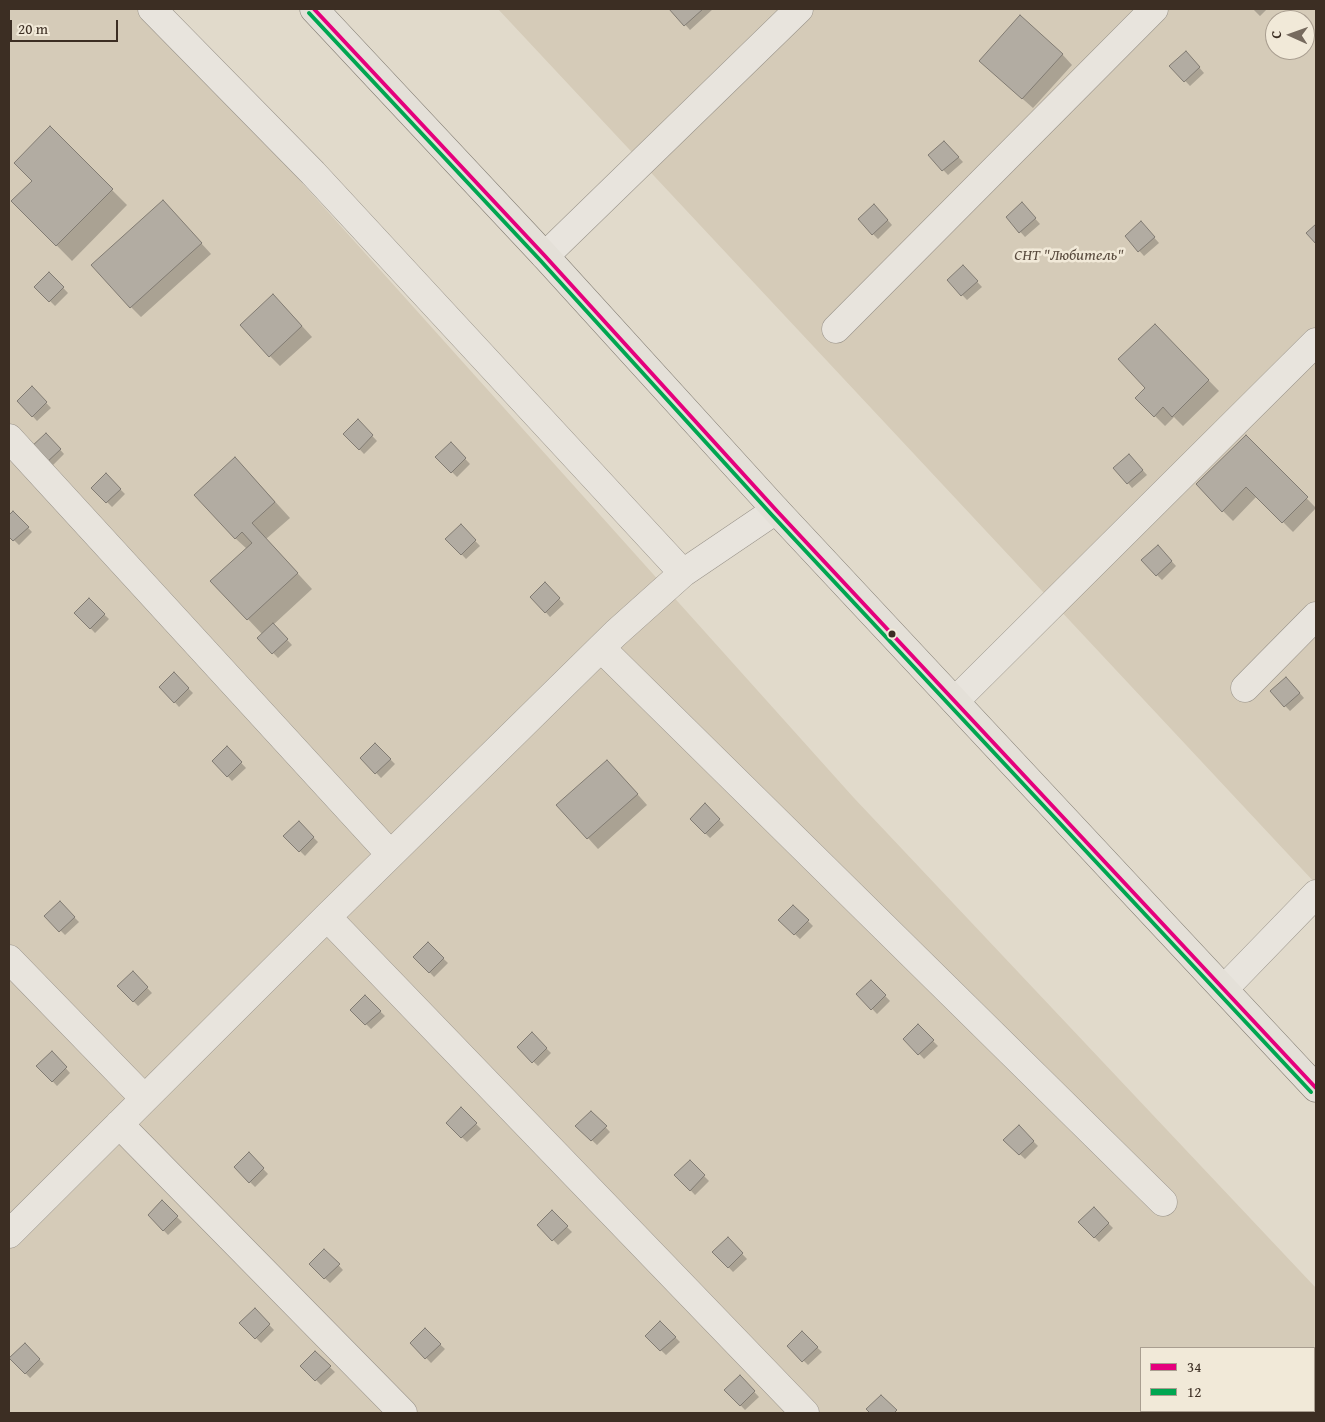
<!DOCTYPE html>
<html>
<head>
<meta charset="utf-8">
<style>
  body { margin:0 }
  #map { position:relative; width:1325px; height:1422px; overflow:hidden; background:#e1dacb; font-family:"Gentium Book Plus",serif }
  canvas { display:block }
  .frame { position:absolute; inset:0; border:10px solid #3c2e23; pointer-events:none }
  .legend { position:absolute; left:1140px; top:1347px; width:175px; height:65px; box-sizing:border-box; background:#f1e9d8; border:1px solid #a99e90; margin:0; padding:6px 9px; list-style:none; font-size:15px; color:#3c2e23 }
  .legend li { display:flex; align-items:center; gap:10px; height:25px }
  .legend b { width:25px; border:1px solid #a99e90 }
  .north { position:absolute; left:1265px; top:10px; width:50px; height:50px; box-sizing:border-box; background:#f1e9d8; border:1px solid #a99e90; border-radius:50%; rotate:272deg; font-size:14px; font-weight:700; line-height:20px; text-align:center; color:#3c2e23 }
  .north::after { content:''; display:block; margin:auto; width:18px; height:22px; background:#766a5e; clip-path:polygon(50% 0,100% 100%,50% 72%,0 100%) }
  .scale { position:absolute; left:10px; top:20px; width:108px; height:22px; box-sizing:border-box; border:2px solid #3c2e23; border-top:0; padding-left:6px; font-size:15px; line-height:18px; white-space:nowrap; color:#3c2e23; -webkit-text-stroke:4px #f1e9d8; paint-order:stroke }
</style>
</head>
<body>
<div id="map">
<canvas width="1325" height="1422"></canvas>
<div class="frame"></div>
<ul class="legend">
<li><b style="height:6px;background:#e5007d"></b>34</li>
<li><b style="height:6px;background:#00a651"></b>12</li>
</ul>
<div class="north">С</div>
<div class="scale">20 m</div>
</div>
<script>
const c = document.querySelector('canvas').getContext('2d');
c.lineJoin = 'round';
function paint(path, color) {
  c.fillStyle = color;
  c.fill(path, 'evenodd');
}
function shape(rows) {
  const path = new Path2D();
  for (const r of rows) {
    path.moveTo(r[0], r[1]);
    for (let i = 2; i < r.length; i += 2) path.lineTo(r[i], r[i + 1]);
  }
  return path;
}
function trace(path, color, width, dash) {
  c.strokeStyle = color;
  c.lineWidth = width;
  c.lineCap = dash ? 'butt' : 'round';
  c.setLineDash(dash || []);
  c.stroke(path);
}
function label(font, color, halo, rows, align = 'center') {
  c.font = font + ' "Gentium Book Plus",serif';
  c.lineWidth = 5;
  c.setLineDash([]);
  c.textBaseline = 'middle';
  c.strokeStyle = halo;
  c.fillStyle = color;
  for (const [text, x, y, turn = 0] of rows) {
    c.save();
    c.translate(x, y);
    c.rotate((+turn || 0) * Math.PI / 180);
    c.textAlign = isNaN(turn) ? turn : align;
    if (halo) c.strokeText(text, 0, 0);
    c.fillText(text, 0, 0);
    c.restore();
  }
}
const green = shape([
  [9,9,146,9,854,798,1316,1288,1316,1413,9,1413],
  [1141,1348,1314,1348,1314,1411,1141,1411],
  [498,9,1316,9,1316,884],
  [1275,20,1305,20,1305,50,1275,50]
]);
const shadow = shape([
  [671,9,713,9,690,30],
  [1253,9,1267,9,1260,16],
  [1062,54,1072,65,1033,108,991,71],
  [1191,58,1204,73,1190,86,1171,66],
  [50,128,127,205,72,261,13,201,33,181],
  [949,147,963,162,948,175,929,155],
  [1022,204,1040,224,1025,237,1007,217],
  [879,210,892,225,878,239,873,234],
  [173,212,211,254,141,317,131,307],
  [1141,223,1159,243,1144,256,1126,236],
  [968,272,982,287,967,300,948,280],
  [49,273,68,293,55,306,36,287],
  [283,305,312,337,280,366,270,356],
  [1155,325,1219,391,1183,426,1174,417,1165,426,1137,398,1147,388],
  [32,388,51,408,37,421,19,401],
  [358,421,377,441,364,454,345,434],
  [46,434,64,454,51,467,32,448],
  [1246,436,1316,508,1293,532,1257,496,1233,521,1197,485],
  [451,444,470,464,457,477,437,457],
  [1129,455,1147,475,1132,488,1128,483],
  [250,474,290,518,266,539,312,589,273,625,292,645,278,658,259,638,263,635,212,581,247,549,235,538],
  [106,475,125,494,112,507,93,488],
  [13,512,32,532,19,545,9,535,9,517],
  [461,526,480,546,466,559,447,539],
  [1163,552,1176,566,1162,580,1157,575],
  [545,584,564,604,550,617,532,597],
  [89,600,109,619,95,633,76,613],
  [174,674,193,693,179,707,161,687],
  [1291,683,1304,698,1290,711,1271,691],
  [375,744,395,764,381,778,362,758],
  [227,748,246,768,232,781,214,761],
  [618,772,647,805,598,849,558,805],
  [705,805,724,825,710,838,691,819],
  [299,823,318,842,305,856,285,836],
  [60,903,79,922,65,935,46,916],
  [793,906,813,926,800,939,780,920],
  [428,944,448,963,434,977,415,957],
  [133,973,152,993,138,1006,119,986],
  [871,981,890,1001,877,1014,858,994],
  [365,997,385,1016,371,1029,352,1010],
  [918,1026,938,1046,924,1059,905,1039],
  [532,1034,551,1053,538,1066,518,1047],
  [52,1053,70,1073,57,1086,38,1066],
  [461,1109,481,1129,467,1142,447,1123],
  [591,1112,610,1132,597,1145,577,1126],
  [1019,1127,1038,1146,1025,1159,1005,1140],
  [249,1154,268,1174,255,1187,235,1167],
  [690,1162,709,1181,695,1195,676,1175],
  [162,1202,182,1222,168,1235,149,1215],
  [1094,1209,1113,1228,1099,1242,1080,1222],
  [552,1212,572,1232,558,1245,539,1225],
  [728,1239,747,1259,733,1272,714,1252],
  [324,1250,343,1270,330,1283,310,1264],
  [255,1310,274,1330,261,1343,241,1323],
  [660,1322,680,1342,666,1355,646,1336],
  [425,1330,445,1349,431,1363,412,1343],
  [802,1333,822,1352,808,1365,789,1346],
  [25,1345,44,1364,30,1378,11,1358],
  [315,1353,335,1372,321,1385,302,1366],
  [740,1377,759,1397,745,1410,726,1390],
  [1315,1397,1316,1398,1316,1413,1300,1413,1302,1411,1314,1411,1314,1398]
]);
const building = shape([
  [669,9,703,9,684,26,669,9],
  [1020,15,1063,54,1022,99,979,61,1020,15],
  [1186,51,1200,67,1184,82,1169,66,1186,51],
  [50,126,113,189,56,246,11,201,32,181,14,163,50,126],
  [944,141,959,157,942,171,928,155,944,141],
  [163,200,202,243,130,308,91,265,163,200],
  [1022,202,1036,218,1019,233,1006,217,1022,202],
  [874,204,888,220,872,235,858,219,874,204],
  [1141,221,1155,237,1138,252,1125,236,1141,221],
  [1316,224,1316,244,1306,233,1316,224],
  [963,265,978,281,961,296,947,280,963,265],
  [49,272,64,287,49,302,34,287,49,272],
  [273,294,302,326,269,357,240,325,273,294],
  [1155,324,1209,380,1172,417,1163,407,1154,417,1135,398,1145,388,1118,359,1155,324],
  [32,386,47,402,32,417,17,401,32,386],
  [358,419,373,435,359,450,343,434,358,419],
  [46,433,61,449,45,464,30,448,46,433],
  [1246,435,1308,497,1282,523,1246,487,1222,512,1196,484,1246,435],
  [451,442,466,458,451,473,435,457,451,442],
  [1129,454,1143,470,1127,484,1113,468,1129,454],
  [235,457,275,502,252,523,298,573,247,620,210,581,252,543,242,532,235,539,194,495,235,457],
  [106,473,121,489,106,503,91,488,106,473],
  [13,511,29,527,13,541,9,537,9,515,13,511],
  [461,524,476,540,461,555,445,539,461,524],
  [1158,545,1172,561,1156,576,1141,560,1158,545],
  [545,582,560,598,545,613,530,597,545,582],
  [89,598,105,614,90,629,74,613,89,598],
  [273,623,288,639,272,654,257,638,273,623],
  [174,672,189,688,174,703,159,687,174,672],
  [1286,677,1300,693,1284,707,1270,691,1286,677],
  [375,743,391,759,375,774,360,758,375,743],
  [227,746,242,762,227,777,212,761,227,746],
  [607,760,638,794,587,839,556,805,607,760],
  [705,803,720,819,705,834,690,819,705,803],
  [299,821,314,837,299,852,283,836,299,821],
  [60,901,75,917,59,932,44,916,60,901],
  [793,905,809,920,794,935,778,920,793,905],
  [428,942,444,958,429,973,413,957,428,942],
  [133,971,148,987,133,1002,117,986,133,971],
  [871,980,886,995,871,1010,856,994,871,980],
  [365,995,381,1011,365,1025,350,1010,365,995],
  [918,1024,934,1040,918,1055,903,1039,918,1024],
  [532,1032,547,1048,532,1063,517,1047,532,1032],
  [52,1051,67,1067,52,1082,36,1066,52,1051],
  [461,1107,477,1123,461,1138,446,1123,461,1107],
  [591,1111,607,1126,591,1141,575,1126,591,1111],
  [1019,1125,1034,1141,1019,1155,1003,1140,1019,1125],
  [249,1152,264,1168,249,1183,234,1167,249,1152],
  [690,1160,705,1175,690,1191,674,1175,690,1160],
  [162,1200,178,1216,163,1231,148,1215,162,1200],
  [1094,1207,1109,1223,1094,1238,1078,1222,1094,1207],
  [552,1210,568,1226,552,1241,537,1225,552,1210],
  [728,1237,743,1253,728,1268,712,1252,728,1237],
  [324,1249,340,1264,324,1279,309,1264,324,1249],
  [255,1308,270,1324,255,1339,239,1323,255,1308],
  [660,1321,676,1337,660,1351,645,1336,660,1321],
  [425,1328,441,1344,425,1359,410,1343,425,1328],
  [802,1331,818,1347,802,1362,787,1346,802,1331],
  [25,1343,40,1359,25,1374,9,1358,25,1343],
  [315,1351,331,1366,315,1381,300,1366,315,1351],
  [740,1375,755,1391,740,1406,724,1390,740,1375],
  [881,1395,897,1410,894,1413,870,1413,866,1409,881,1395],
  [1315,1395,1316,1396,1316,1413,1298,1413,1300,1411,1314,1411,1314,1396,1315,1395]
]);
const minor = shape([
  [152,9,313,173,683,573],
  [545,256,799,9],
  [836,329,1154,9],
  [9,438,390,854],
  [601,648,1163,1202],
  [1245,688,1316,616],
  [955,701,1316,342],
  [327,917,805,1413],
  [9,959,144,1098],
  [1224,989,1316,894],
  [119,1124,403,1413],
  [9,1234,327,917,616,633,683,573,776,510]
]);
const major = shape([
  [314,9,545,256,776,510,1316,1088]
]);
const bus1 = shape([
  [314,9,545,256,776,510,1316,1088]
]);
const bus2 = shape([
  [309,13,540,260,771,514,1311,1092]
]);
const markers = [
  [892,634,4.5,"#3c2e23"]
];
const parkNames = [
  ["СНТ \"Любитель\"",1069,256]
];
paint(green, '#d5cbb8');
paint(shadow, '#0003');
paint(building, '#b2aca2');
trace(building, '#827c73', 1);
trace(minor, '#99938a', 29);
trace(major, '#827c73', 29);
trace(minor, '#e8e4dd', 28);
trace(major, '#e4e0d8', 28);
trace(bus1, '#e5007d', 4);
trace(bus2, '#00a651', 4);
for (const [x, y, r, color] of markers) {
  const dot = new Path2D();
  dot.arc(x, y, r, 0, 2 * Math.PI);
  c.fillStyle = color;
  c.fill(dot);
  trace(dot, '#f1e9d8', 2);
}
label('italic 16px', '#594b3e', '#f1e9d8', parkNames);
</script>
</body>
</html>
